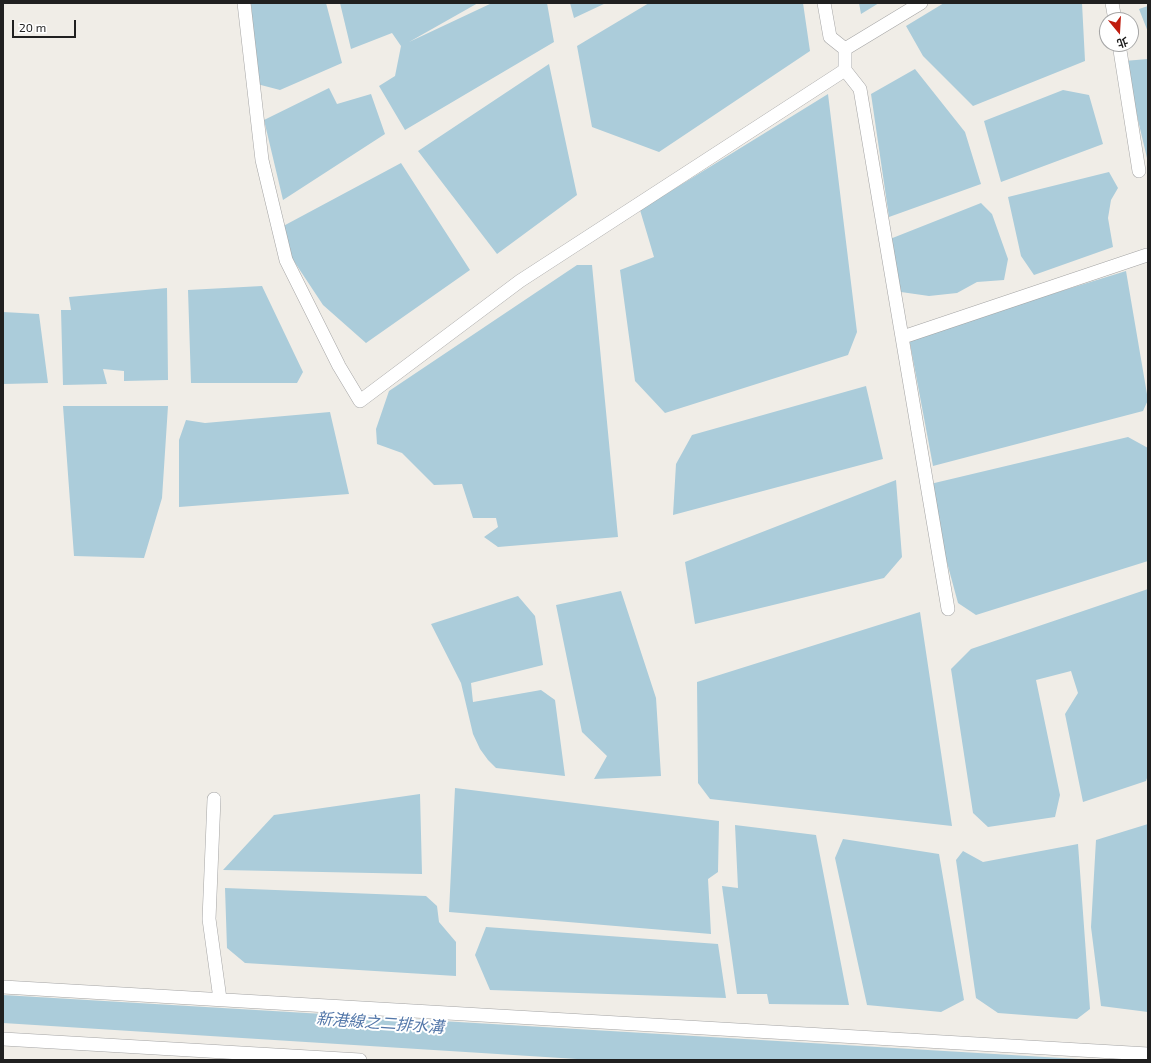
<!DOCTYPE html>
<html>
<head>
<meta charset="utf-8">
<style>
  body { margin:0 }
  #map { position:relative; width:1151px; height:1063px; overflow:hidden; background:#f0ede7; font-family:"Exo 2","Noto Sans TC",sans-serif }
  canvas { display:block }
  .frame { position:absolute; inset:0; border:4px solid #202020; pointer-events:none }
  .north { position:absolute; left:1099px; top:12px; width:40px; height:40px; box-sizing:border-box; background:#fff; border:1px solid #a6a6a6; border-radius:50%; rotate:162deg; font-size:11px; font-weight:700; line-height:16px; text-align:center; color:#202020 }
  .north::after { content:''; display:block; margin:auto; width:14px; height:18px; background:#c01d0f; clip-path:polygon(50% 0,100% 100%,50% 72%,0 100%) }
  .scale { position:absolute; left:12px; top:20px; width:64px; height:18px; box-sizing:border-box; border:2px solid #202020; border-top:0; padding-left:5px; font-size:12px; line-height:14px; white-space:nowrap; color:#202020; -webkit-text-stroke:3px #fff; paint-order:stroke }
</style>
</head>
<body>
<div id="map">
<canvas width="1151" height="1063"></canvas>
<div class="frame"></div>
<div class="north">北</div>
<div class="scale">20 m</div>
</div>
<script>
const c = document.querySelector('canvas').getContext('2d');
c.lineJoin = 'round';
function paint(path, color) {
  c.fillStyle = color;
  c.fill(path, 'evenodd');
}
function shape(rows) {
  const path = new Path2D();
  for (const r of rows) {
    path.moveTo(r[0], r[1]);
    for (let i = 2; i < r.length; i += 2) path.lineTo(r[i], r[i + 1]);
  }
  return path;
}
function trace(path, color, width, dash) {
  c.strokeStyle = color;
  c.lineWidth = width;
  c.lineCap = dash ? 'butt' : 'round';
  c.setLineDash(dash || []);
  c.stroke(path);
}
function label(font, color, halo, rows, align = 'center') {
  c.font = font + ' "Exo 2","Noto Sans TC",sans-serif';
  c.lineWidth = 4;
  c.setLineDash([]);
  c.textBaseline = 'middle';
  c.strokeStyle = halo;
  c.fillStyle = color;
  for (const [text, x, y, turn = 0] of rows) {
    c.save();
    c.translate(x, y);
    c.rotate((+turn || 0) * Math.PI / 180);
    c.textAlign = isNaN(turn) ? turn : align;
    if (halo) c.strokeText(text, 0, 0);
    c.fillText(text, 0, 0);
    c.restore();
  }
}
const water = shape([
  [251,3,326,3,342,63,280,90,257,84],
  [340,3,478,3,409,42,492,3,547,3,554,42,405,130,379,86,395,76,401,46,392,33,351,49],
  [570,3,606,3,574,18],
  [649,3,803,3,810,51,659,152,592,127,577,46],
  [859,3,879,3,861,14],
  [944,3,1082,3,1085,61,973,106,923,56,906,26],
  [1148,6,1148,32,1139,9],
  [1148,59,1148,157,1147,158,1124,61],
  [549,64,577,195,497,254,418,151],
  [915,69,965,132,981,184,889,217,871,94],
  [329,88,337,104,371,94,385,134,283,200,264,120],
  [1063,90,1089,95,1103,144,1001,182,984,121],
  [828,94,857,332,848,355,665,413,635,381,620,270,654,257,640,210],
  [401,163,470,270,366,343,323,305,274,231],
  [1109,172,1118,188,1111,200,1108,218,1113,247,1034,275,1021,256,1008,197],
  [981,203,992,214,1008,259,1004,280,977,282,957,293,929,296,901,292,890,239],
  [577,265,592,265,618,537,498,547,484,537,498,527,496,518,473,518,462,484,434,485,402,453,377,444,376,429,389,391],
  [1126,271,1148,400,1143,411,933,466,909,338],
  [262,286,303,372,297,383,191,383,188,290],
  [167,288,168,380,124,381,124,371,103,369,107,384,63,385,61,310,71,310,69,297],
  [3,312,39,314,48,383,3,384],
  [866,386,883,459,673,515,676,464,692,435],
  [63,406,168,406,162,498,144,558,74,556],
  [330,412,349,494,179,507,179,440,186,420,205,423],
  [1128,437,1148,448,1148,561,976,615,958,603,926,485],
  [896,480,902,557,884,578,695,624,685,562],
  [1148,589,1148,775,1146,781,1083,802,1065,714,1078,693,1071,671,1036,680,1060,795,1055,817,988,827,973,813,951,669,971,649],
  [621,591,656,698,661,776,594,779,607,756,582,732,556,605],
  [518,596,535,616,543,665,471,683,473,702,541,690,555,700,565,776,496,768,488,760,480,749,473,734,461,683,431,624],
  [920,612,952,826,710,799,698,783,697,682],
  [455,788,719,821,718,872,708,879,711,934,449,912],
  [420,794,422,874,223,870,274,815],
  [1148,824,1148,1012,1101,1006,1091,927,1096,840],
  [735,825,816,835,849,1005,769,1004,767,994,737,994,722,886,738,888],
  [843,839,939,854,964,1000,941,1012,867,1005,835,858],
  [1078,844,1090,1009,1077,1019,998,1013,976,998,956,860,963,851,983,862],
  [225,888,426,896,437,906,439,922,456,942,456,976,245,963,227,948],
  [486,927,718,944,726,998,490,990,475,955],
  [3,995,627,1032,1095,1060,593,1060,3,1023]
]);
const lane = shape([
  [244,3,262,160,286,260,339,366,360,401,520,281,845,70,845,49,921,3],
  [824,3,830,37,845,49],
  [1112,3,1115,20],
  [1119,44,1139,171],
  [845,70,860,89,948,609],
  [903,337,1147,255],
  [214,799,209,919,220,999],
  [3,987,1148,1054],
  [3,1039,360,1060]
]);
const waterNames = [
  ["新港線之二排水溝",380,1023,4]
];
paint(water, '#abccda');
trace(lane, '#a4a4a4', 14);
trace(lane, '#fff', 13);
label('italic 16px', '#5377a9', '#fff', waterNames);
</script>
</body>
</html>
